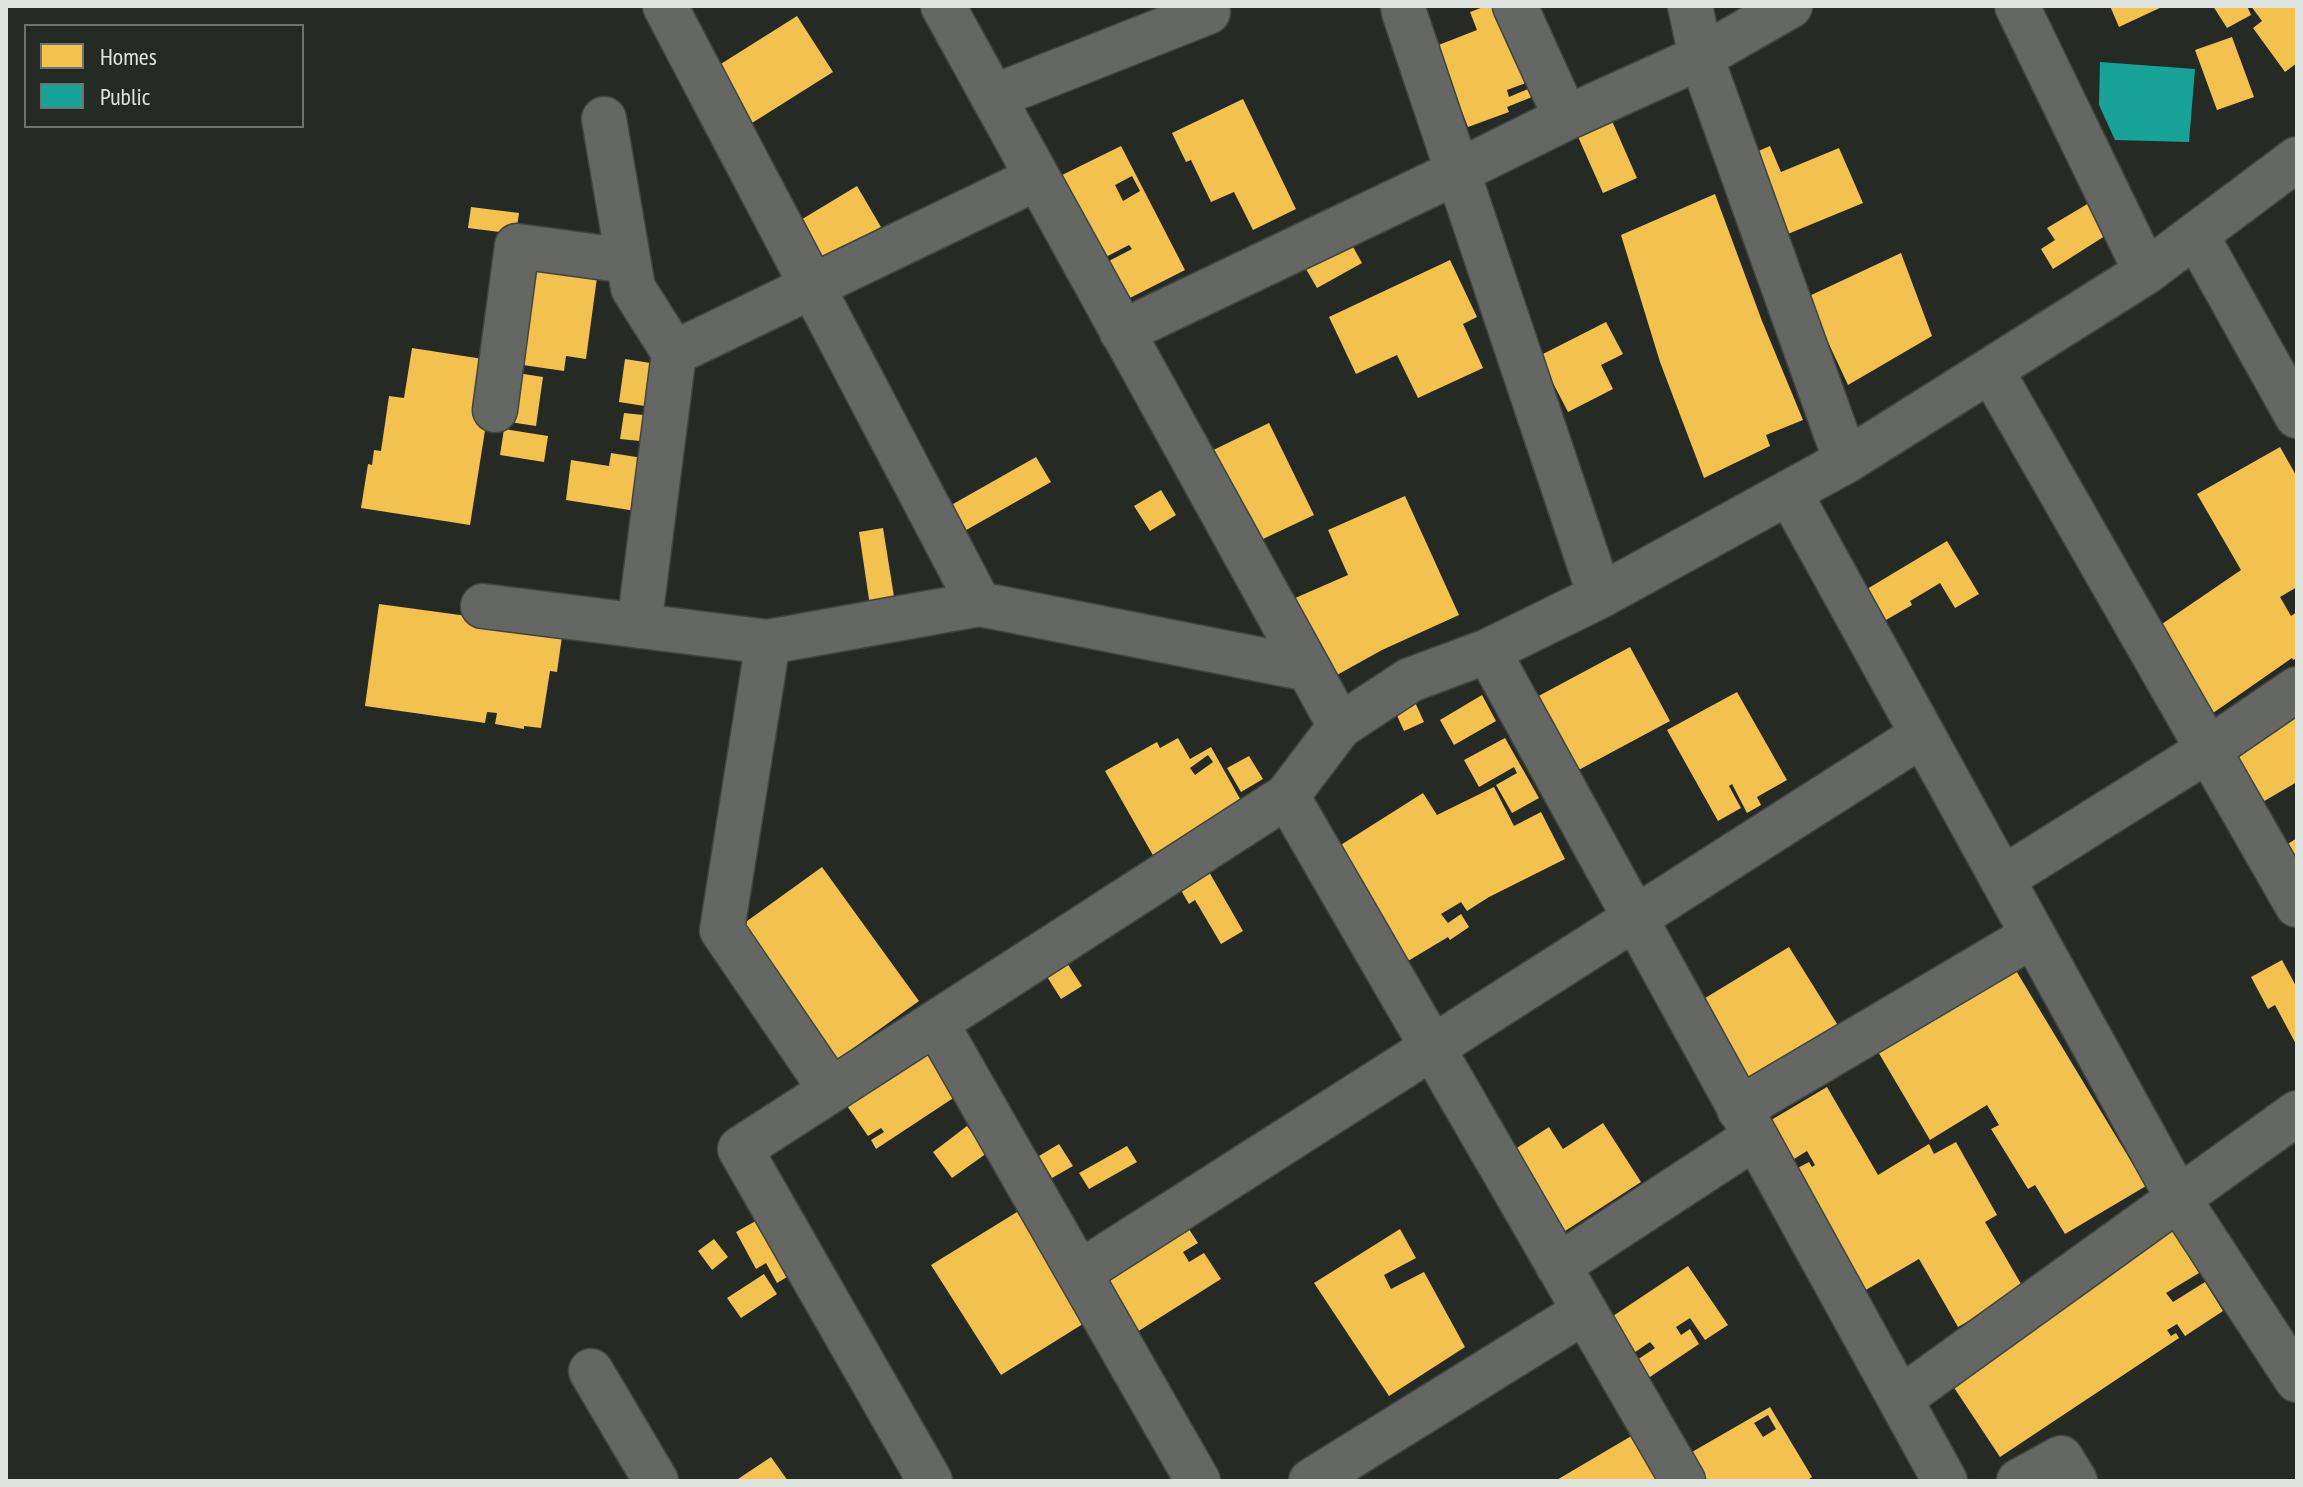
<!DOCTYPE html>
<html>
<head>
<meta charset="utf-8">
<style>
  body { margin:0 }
  #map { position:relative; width:2303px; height:1487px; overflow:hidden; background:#252a25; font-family:"PT Sans Narrow",sans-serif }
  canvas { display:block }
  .frame { position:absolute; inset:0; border:8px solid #dee3de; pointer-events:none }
  .legend { position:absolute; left:24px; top:24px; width:280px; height:104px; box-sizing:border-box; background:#242b24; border:2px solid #6e756e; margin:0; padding:10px 14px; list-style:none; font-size:24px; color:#dee3de }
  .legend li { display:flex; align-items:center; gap:16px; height:40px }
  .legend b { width:40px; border:2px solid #6e756e }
</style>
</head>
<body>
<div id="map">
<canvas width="2303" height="1487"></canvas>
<div class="frame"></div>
<ul class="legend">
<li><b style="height:22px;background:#f2c14e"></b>Homes</li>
<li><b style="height:22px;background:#17a398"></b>Public</li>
</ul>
</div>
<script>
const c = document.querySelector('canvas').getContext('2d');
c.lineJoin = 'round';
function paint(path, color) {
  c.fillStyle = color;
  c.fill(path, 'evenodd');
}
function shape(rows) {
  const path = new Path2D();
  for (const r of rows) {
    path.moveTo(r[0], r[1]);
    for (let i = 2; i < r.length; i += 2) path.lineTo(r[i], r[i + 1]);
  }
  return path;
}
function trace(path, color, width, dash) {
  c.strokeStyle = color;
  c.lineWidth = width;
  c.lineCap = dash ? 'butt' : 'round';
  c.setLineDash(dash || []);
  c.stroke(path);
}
const homes = shape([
  [1486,6,1495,6,1526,83,1507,90,1509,97,1528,89,1532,97,1507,107,1509,112,1468,127,1436,46,1477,30,1470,12],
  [2110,6,2164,6,2119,27],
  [2213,6,2247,6,2251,15,2227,28],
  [2251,6,2297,6,2297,63,2285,72,2253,28,2262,21],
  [797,16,833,72,752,123,716,67],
  [2232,37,2254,97,2217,110,2195,50],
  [1243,99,1296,209,1253,230,1234,192,1211,202,1191,160,1186,162,1172,133],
  [1605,105,1637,178,1603,193,1571,121],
  [1121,146,1185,270,1122,302,1107,262,1132,249,1129,245,1100,260,1058,177],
  [1132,176,1140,191,1123,201,1115,185],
  [1770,146,1781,172,1839,148,1863,203,1783,236,1749,155],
  [857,186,881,227,822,262,799,221],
  [1715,194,1762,321,1803,420,1766,435,1770,446,1704,478,1660,362,1621,235],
  [2089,203,2108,234,2053,269,2041,249,2055,240,2047,228],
  [471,207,519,213,516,234,468,228],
  [1344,231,1362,263,1317,288,1299,257],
  [1901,253,1932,336,1848,385,1807,297],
  [524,260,598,270,586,359,566,356,564,371,509,363],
  [1450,260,1477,317,1463,324,1483,368,1418,398,1397,355,1356,374,1329,317],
  [1606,322,1623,354,1601,365,1613,389,1568,412,1539,356],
  [412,348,496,361,470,525,361,508,368,464,372,465,374,450,381,451,389,396,404,398],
  [625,359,657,364,651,407,619,402],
  [511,372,543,377,536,426,503,421],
  [624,413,653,416,650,442,620,439],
  [1269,423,1314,515,1246,547,1201,456],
  [504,429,548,436,544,462,500,455],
  [2280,447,2297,477,2297,587,2280,597,2291,616,2297,612,2297,658,2293,660,2292,658,2213,713,2159,626,2241,570,2197,494],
  [611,453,649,459,642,512,566,500,571,460,609,466],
  [1036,457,1051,482,961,533,946,508],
  [1161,490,1176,515,1150,531,1134,506],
  [1405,496,1459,615,1382,650,1328,680,1286,602,1348,575,1328,530],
  [883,528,895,603,870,606,859,532],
  [1947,541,1979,594,1955,608,1940,583,1910,601,1912,605,1886,620,1867,589],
  [379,604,563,629,557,672,550,671,541,728,524,726,524,729,495,724,497,713,487,712,485,723,365,706],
  [1630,647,1670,721,1573,773,1533,699],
  [1737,692,1787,780,1757,797,1761,805,1747,813,1732,784,1729,786,1741,808,1718,821,1667,730],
  [1482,695,1496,721,1454,745,1440,720],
  [1414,700,1424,722,1404,731,1394,709],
  [2297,717,2297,782,2254,807,2226,760],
  [1178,738,1190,759,1211,747,1244,806,1154,857,1105,771,1157,742,1160,748],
  [1208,755,1213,762,1195,775,1190,768],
  [1505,738,1539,798,1512,813,1496,785,1517,773,1514,767,1479,787,1464,760],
  [1249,756,1263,779,1241,792,1227,768],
  [1494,787,1514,826,1541,812,1565,859,1489,897,1467,911,1461,902,1441,914,1448,923,1461,914,1469,927,1450,940,1448,937,1408,961,1336,848,1423,793,1437,815],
  [2297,838,2297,886,2277,851],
  [1201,858,1243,931,1221,944,1195,900,1189,904,1172,875],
  [822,867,919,1001,834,1062,736,929],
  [1789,947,1839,1027,1747,1083,1697,1003],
  [1065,960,1082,986,1061,999,1044,972],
  [2282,960,2297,988,2297,1046,2275,1005,2268,1009,2251,977],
  [2015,969,2146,1186,2065,1234,2035,1185,2028,1189,1991,1129,1999,1125,1987,1105,1930,1140,1877,1050],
  [923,1036,961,1093,876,1149,871,1140,884,1132,881,1128,868,1136,838,1093],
  [1827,1087,1878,1175,1929,1144,1934,1154,1956,1142,1997,1215,1985,1222,2024,1289,1958,1327,1919,1259,1864,1291,1794,1170,1809,1162,1812,1167,1815,1165,1807,1151,1789,1162,1766,1123],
  [1603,1123,1641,1182,1562,1233,1509,1153,1549,1127,1563,1149],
  [967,1126,987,1153,952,1178,933,1152],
  [1059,1144,1073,1166,1052,1178,1039,1156],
  [1127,1146,1137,1162,1089,1189,1079,1173],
  [1017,1212,1086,1322,1001,1375,931,1265],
  [1181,1217,1198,1243,1183,1252,1189,1262,1204,1253,1221,1279,1137,1332,1097,1269],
  [761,1218,792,1274,777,1283,766,1263,756,1269,736,1232],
  [2169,1225,2199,1273,2166,1293,2173,1302,2205,1282,2223,1311,2185,1336,2177,1324,2167,1330,2171,1336,2176,1333,2179,1338,2000,1457,1947,1377],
  [1400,1229,1416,1258,1384,1275,1391,1289,1424,1272,1465,1347,1389,1396,1314,1283],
  [714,1239,728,1257,712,1270,698,1251],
  [1688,1266,1728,1325,1705,1340,1690,1318,1676,1327,1681,1335,1690,1329,1699,1344,1641,1383,1631,1364,1655,1348,1650,1342,1625,1359,1601,1324],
  [764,1274,777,1294,741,1318,727,1298],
  [1770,1407,1812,1477,1806,1481,1700,1481,1685,1456],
  [1768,1415,1776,1429,1763,1437,1754,1423],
  [1633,1435,1661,1481,1555,1481],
  [771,1457,788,1481,735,1481]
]);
const public = shape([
  [2100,62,2195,69,2189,142,2115,140,2099,105]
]);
const minor = shape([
  [665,6,979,604],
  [943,6,1340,726],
  [1403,6,1404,12,1600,596],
  [1515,6,1566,118],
  [1690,6,1701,57,1846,461],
  [2017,6,2146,272],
  [993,97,1208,12,1206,6],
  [604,119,633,288,674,353,639,626],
  [2196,235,2297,416],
  [1122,332,1457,172,1566,118,1701,57,1790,6],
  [674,353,1037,178],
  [1991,370,2297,905],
  [495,410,517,246,628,261],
  [1789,492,2178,1198,2297,1380],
  [483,606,768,642,979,604,1308,669],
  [768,642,722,930,831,1090],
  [1488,651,1945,1481],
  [1287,796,1683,1481],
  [2002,879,2208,750,2297,689],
  [936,1023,1198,1481],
  [1739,1109,2032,936],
  [1558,1266,1755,1137],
  [1079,1273,1922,735],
  [591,1371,656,1481],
  [1900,1399,2297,1113],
  [930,1481,740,1149,1287,796,1340,726,1410,680,1488,651,1600,596,1846,461,2146,272,2297,159],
  [1311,1481,1585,1311],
  [2019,1481,2061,1458,2075,1481]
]);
paint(homes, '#f2c14e');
paint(public, '#17a398');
trace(minor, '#404540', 47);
trace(minor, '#646764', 44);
</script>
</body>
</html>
